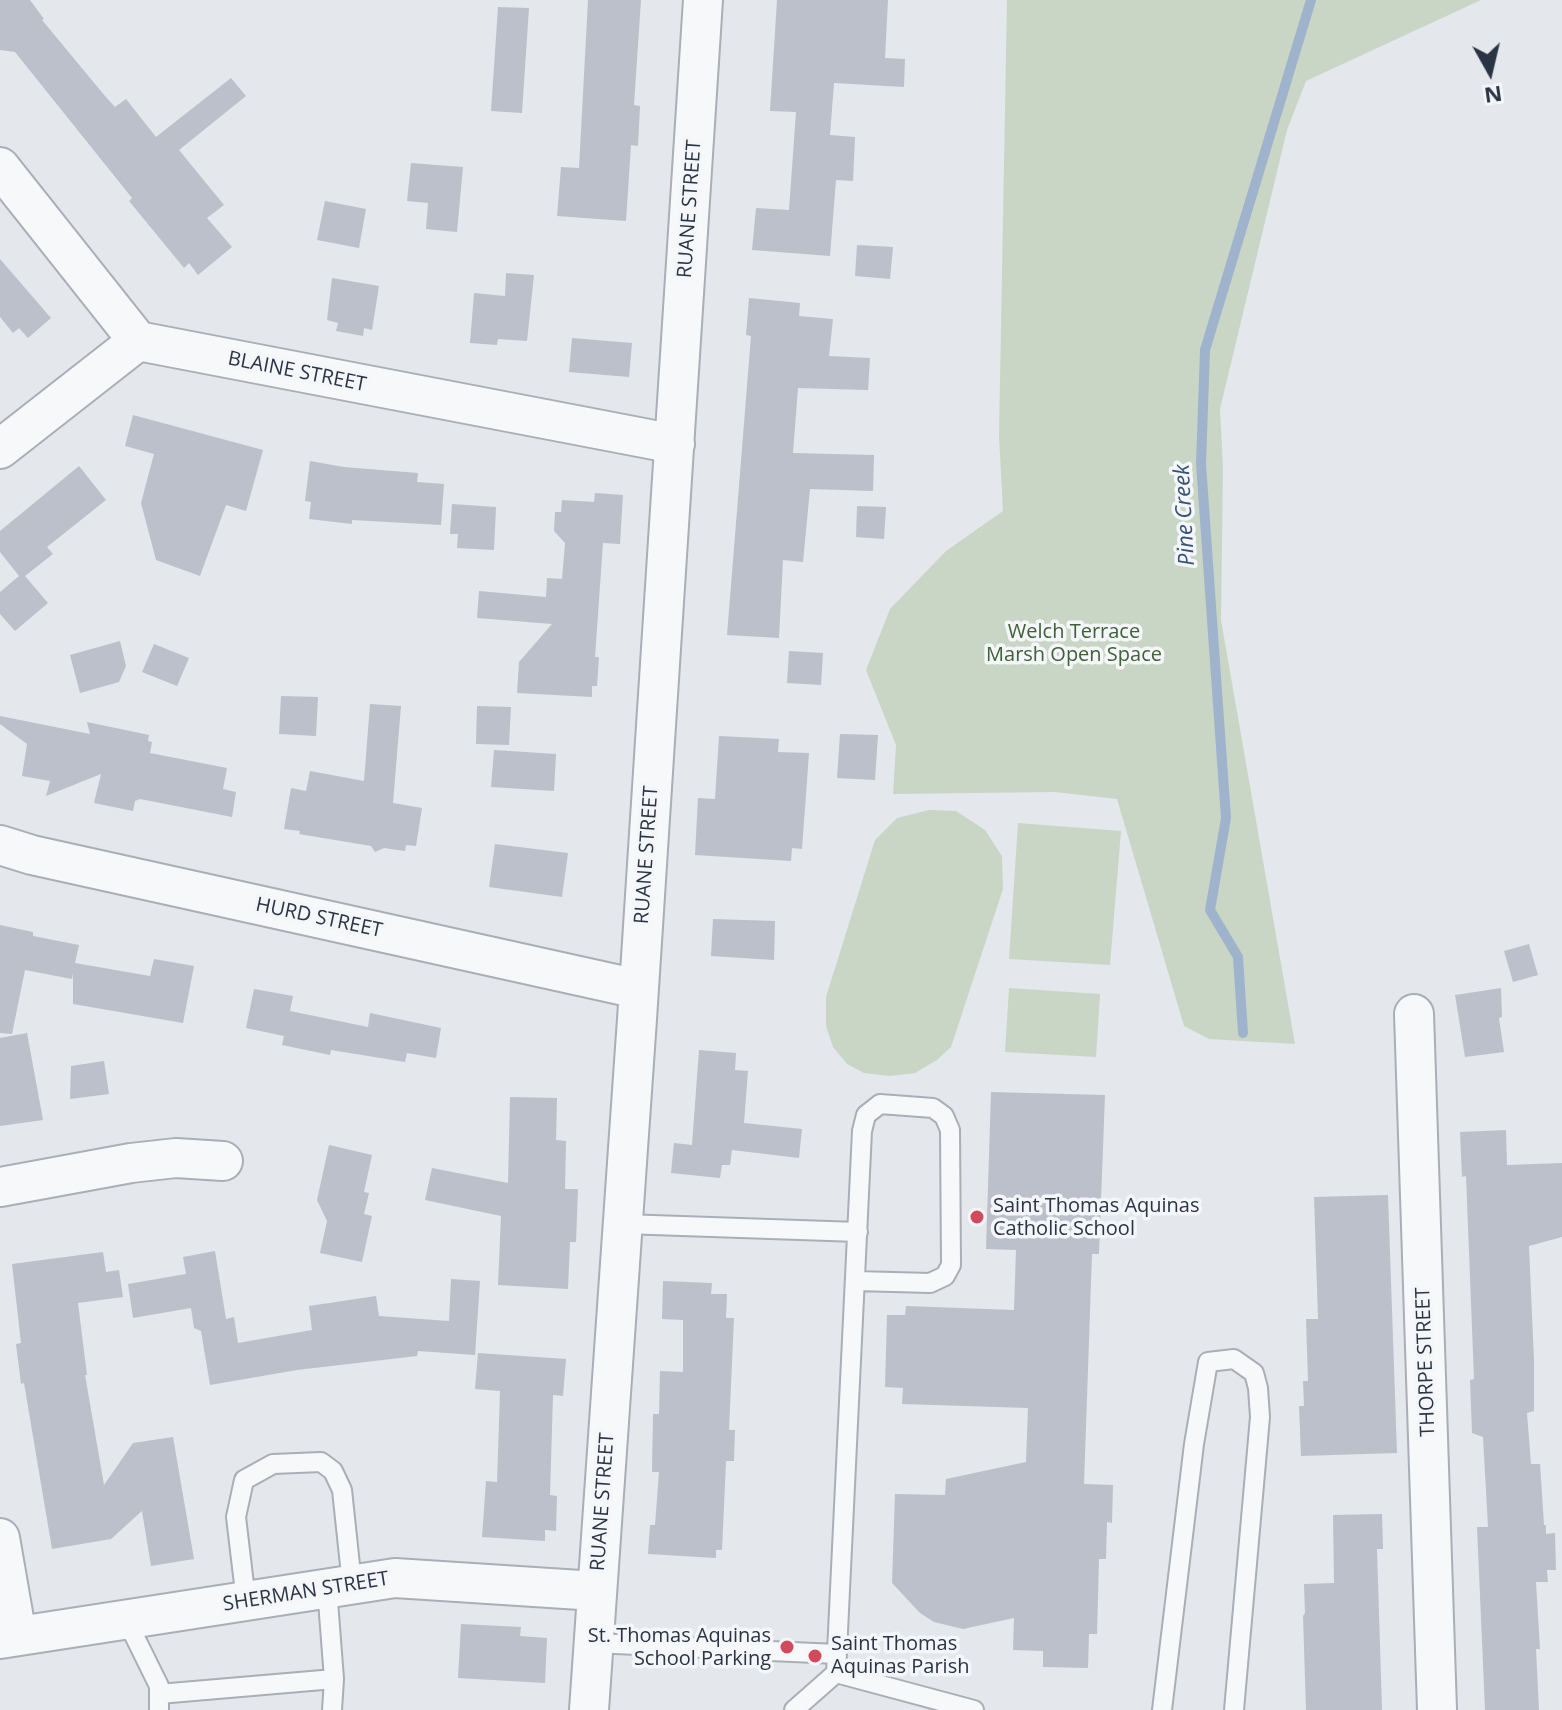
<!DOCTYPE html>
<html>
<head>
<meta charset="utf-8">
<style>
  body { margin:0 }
  #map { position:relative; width:1562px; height:1710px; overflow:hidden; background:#e4e7ec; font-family:"Open Sans",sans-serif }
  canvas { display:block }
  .north { position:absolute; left:1450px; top:32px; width:80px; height:80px; -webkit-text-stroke:6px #f4f6f9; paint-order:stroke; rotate:172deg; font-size:22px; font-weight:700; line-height:32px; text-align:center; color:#2b3445 }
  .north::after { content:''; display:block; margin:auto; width:28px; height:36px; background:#2b3445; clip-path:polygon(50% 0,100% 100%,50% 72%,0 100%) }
</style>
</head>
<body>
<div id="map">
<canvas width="1562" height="1710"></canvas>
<div class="north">N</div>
</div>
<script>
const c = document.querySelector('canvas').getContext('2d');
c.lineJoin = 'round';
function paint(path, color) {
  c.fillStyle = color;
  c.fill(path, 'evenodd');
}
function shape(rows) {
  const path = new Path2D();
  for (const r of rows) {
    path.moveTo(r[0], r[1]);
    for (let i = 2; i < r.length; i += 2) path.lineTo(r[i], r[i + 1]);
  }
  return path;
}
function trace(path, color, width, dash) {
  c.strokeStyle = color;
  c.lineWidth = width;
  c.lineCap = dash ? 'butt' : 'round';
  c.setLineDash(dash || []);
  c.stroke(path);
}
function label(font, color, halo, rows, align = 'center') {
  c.font = font + ' "Open Sans",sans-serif';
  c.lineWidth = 7;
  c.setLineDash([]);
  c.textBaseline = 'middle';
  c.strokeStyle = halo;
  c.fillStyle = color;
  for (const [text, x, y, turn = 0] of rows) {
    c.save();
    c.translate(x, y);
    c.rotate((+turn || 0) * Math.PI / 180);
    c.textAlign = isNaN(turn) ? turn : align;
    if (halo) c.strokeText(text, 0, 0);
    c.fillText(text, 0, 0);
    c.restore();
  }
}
const green = shape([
  [1007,0,1481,0,1306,81,1287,130,1220,409,1223,467,1221,620,1295,1044,1209,1039,1184,1026,1117,799,1055,792,893,794,896,745,866,670,890,609,946,551,1003,511,999,436],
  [929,810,956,811,985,830,1002,856,1003,889,951,1047,937,1060,915,1073,890,1076,864,1073,847,1064,833,1047,826,1026,826,997,875,840,897,818],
  [1018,823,1121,831,1110,965,1009,959],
  [1009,988,1100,994,1096,1057,1005,1052]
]);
const stream = shape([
  [1243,1033,1238,957,1210,910,1226,818,1201,464,1205,350,1311,0]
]);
const building = shape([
  [0,0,30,0,44,19,42,20,105,96,115,107,126,99,156,137,231,78,246,96,179,150,224,205,207,218,232,247,198,275,189,263,184,268,129,201,132,198,15,52,0,50],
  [588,0,641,0,634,105,640,106,638,146,631,145,626,221,557,216,561,167,579,168],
  [777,0,888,0,885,58,905,59,904,87,834,83,830,135,855,137,853,181,836,180,830,256,752,250,756,208,789,210,796,112,770,111],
  [498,7,529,8,522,113,491,111],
  [411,163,463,167,457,232,426,229,428,203,407,201],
  [325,201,366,209,359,248,317,240],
  [857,245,893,247,890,279,855,276],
  [0,259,51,318,28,338,19,328,13,333,0,317],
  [506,273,534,275,527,341,498,339,497,345,470,343,474,293,505,296],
  [332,278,379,286,372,330,364,328,363,336,336,331,338,323,327,320],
  [749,298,800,303,799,316,833,319,829,356,870,358,868,390,798,388,793,453,874,455,873,491,810,489,803,562,783,560,779,638,727,635,751,336,746,335],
  [572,338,632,343,629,377,569,372],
  [133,415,263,450,246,511,226,505,200,576,156,560,141,503,154,454,125,446],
  [310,461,344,467,418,473,417,482,444,484,441,525,352,520,352,524,309,519,311,502,305,501],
  [79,466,106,500,47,547,53,554,25,576,48,603,15,631,0,614,0,592,19,576,0,552,0,531],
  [595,493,623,495,620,544,603,543,595,657,599,657,597,686,592,686,592,697,517,693,519,662,552,624,477,618,479,591,546,597,547,578,562,579,565,543,554,531,555,512,561,512,562,500,594,502],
  [452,504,496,507,494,550,457,548,458,534,450,534],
  [857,506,886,507,884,539,856,537],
  [120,641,126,666,119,682,80,693,70,655],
  [154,644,189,658,177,686,142,672],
  [789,651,823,653,821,685,787,683],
  [281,696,318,697,316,736,279,734],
  [370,704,401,706,393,803,422,808,416,846,406,845,405,851,384,848,375,852,371,846,299,834,300,831,284,829,291,788,306,791,310,771,364,781],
  [477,706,511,707,509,745,476,744],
  [0,716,90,734,87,722,149,735,148,741,152,742,150,753,227,768,223,789,236,792,232,817,140,799,135,801,133,811,94,803,101,774,46,796,50,781,22,776,27,744,0,724],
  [840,734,878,735,875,780,837,778],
  [719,736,779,739,778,752,809,753,802,849,792,848,791,861,695,855,698,798,715,799],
  [494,750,556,754,554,791,491,787],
  [495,844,568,853,562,897,489,887],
  [713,919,775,921,774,960,711,956],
  [0,925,33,932,33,936,79,945,75,963,150,976,154,959,194,966,183,1023,73,1004,73,973,72,979,25,970,12,1034,0,1033],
  [1529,944,1538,975,1513,982,1504,951],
  [1501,988,1502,1017,1499,1018,1504,1052,1465,1057,1455,995],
  [254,989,293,996,290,1011,368,1027,370,1013,441,1028,436,1058,407,1053,405,1062,331,1050,330,1055,282,1045,284,1036,246,1028],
  [27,1033,43,1120,0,1126,0,1038],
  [699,1050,736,1053,735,1070,748,1071,744,1123,802,1129,799,1158,732,1150,730,1165,722,1165,720,1178,671,1173,674,1143,692,1145],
  [104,1061,109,1094,70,1099,71,1066],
  [991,1092,1105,1095,1099,1254,1092,1254,1084,1484,1113,1485,1112,1523,1107,1522,1106,1559,1099,1559,1097,1634,1089,1634,1088,1668,1043,1667,1043,1651,1013,1650,1014,1618,963,1629,934,1622,920,1613,892,1583,895,1494,945,1495,946,1479,1026,1462,1028,1408,902,1404,903,1388,885,1387,887,1315,905,1315,906,1306,1014,1310,1016,1250,986,1249],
  [510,1097,557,1098,556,1140,566,1141,565,1189,578,1189,576,1242,570,1242,568,1289,498,1285,501,1216,425,1200,432,1168,508,1183],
  [1506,1130,1507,1165,1562,1163,1562,1237,1529,1246,1534,1360,1534,1411,1527,1413,1531,1464,1540,1464,1544,1525,1546,1525,1546,1534,1555,1533,1556,1570,1547,1570,1548,1582,1536,1582,1540,1649,1536,1649,1539,1710,1485,1710,1477,1527,1488,1527,1483,1437,1472,1433,1470,1380,1474,1379,1466,1176,1462,1177,1460,1132],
  [329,1145,372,1155,364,1192,369,1193,364,1214,372,1216,362,1262,320,1253,327,1221,317,1200],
  [1388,1195,1397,1453,1301,1456,1299,1406,1304,1406,1303,1381,1308,1381,1306,1319,1318,1319,1314,1197],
  [215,1251,226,1319,234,1317,238,1343,312,1330,309,1306,376,1296,379,1316,449,1321,451,1279,480,1281,475,1355,418,1351,417,1356,297,1370,210,1385,201,1331,194,1328,191,1308,133,1318,128,1284,186,1274,183,1257],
  [103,1252,106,1272,119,1270,123,1297,78,1303,87,1375,85,1375,104,1485,133,1443,173,1437,194,1559,151,1566,142,1511,111,1539,52,1549,24,1383,21,1384,16,1344,21,1343,12,1264],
  [663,1281,712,1283,711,1294,727,1294,726,1318,734,1318,729,1430,735,1430,734,1461,726,1461,722,1550,716,1550,716,1558,648,1554,650,1525,655,1525,659,1472,652,1472,653,1414,659,1414,660,1371,683,1372,683,1320,662,1319],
  [478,1353,566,1359,563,1396,553,1395,550,1495,557,1496,556,1531,545,1530,545,1541,482,1537,486,1481,497,1482,500,1391,475,1389],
  [1382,1514,1383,1549,1377,1549,1382,1710,1306,1710,1303,1616,1305,1613,1304,1584,1334,1583,1333,1515],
  [461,1624,521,1627,520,1636,547,1638,545,1683,458,1678]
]);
const lane = shape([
  [623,1224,858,1232],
  [856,1281,930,1283,945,1276,951,1265,950,1130,944,1116,933,1108,880,1104,866,1115,862,1131,836,1673,974,1710],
  [327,1588,334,1679,332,1710],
  [246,1601,236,1517,244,1480,273,1464,321,1462,333,1471,342,1490,352,1584],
  [126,1619,159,1686,159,1710],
  [593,1643,837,1654],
  [159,1694,334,1679],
  [794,1710,836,1673],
  [1162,1710,1194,1444,1208,1362,1234,1359,1254,1373,1258,1388,1260,1417,1234,1710]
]);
const street = shape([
  [0,167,138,341,675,444],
  [0,449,138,341],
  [0,845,32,855,638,989],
  [1414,1014,1437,1710],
  [0,1187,131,1163,176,1158,223,1161],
  [0,1538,17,1636],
  [0,1639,395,1578,596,1591],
  [589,1710,637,1019,703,0]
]);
const markers = [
  [977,1217,8,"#d1495b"],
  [787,1647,8,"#d1495b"],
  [815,1656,8,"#d1495b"]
];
const streetNames = [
  ["RUANE STREET",690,209,-86],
  ["BLAINE STREET",297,372,11],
  ["RUANE STREET",647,855,-86],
  ["HURD STREET",319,918,12],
  ["THORPE STREET",1426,1362,-92],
  ["RUANE STREET",603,1502,-86],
  ["SHERMAN STREET",306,1592,-9]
];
const parkNames = [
  ["Welch Terrace",1074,632],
  ["Marsh Open Space",1074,655]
];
const poiNames = [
  ["Saint Thomas Aquinas",993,1206],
  ["Catholic School",993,1229],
  ["St. Thomas Aquinas",771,1636,"right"],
  ["School Parking",771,1659,"right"],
  ["Saint Thomas",831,1644],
  ["Aquinas Parish",831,1667]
];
const waterNames = [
  ["Pine Creek",1185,515,-93]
];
paint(green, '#c9d6c5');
trace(stream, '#9fb4cc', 10);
paint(building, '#bbc0ca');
trace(lane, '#a9aeb7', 22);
trace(street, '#a9aeb7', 42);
trace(lane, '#f7f8fa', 18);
trace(street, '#f7f8fa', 38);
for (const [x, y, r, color] of markers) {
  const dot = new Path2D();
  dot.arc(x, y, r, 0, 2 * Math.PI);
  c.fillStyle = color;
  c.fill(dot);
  trace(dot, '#f4f6f9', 3);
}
label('20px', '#2b3445', '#f4f6f9', streetNames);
label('20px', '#3f6138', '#f4f6f9', parkNames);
label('20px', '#2b3445', '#f4f6f9', poiNames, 'left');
label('italic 22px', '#34527a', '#f4f6f9', waterNames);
</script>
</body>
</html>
